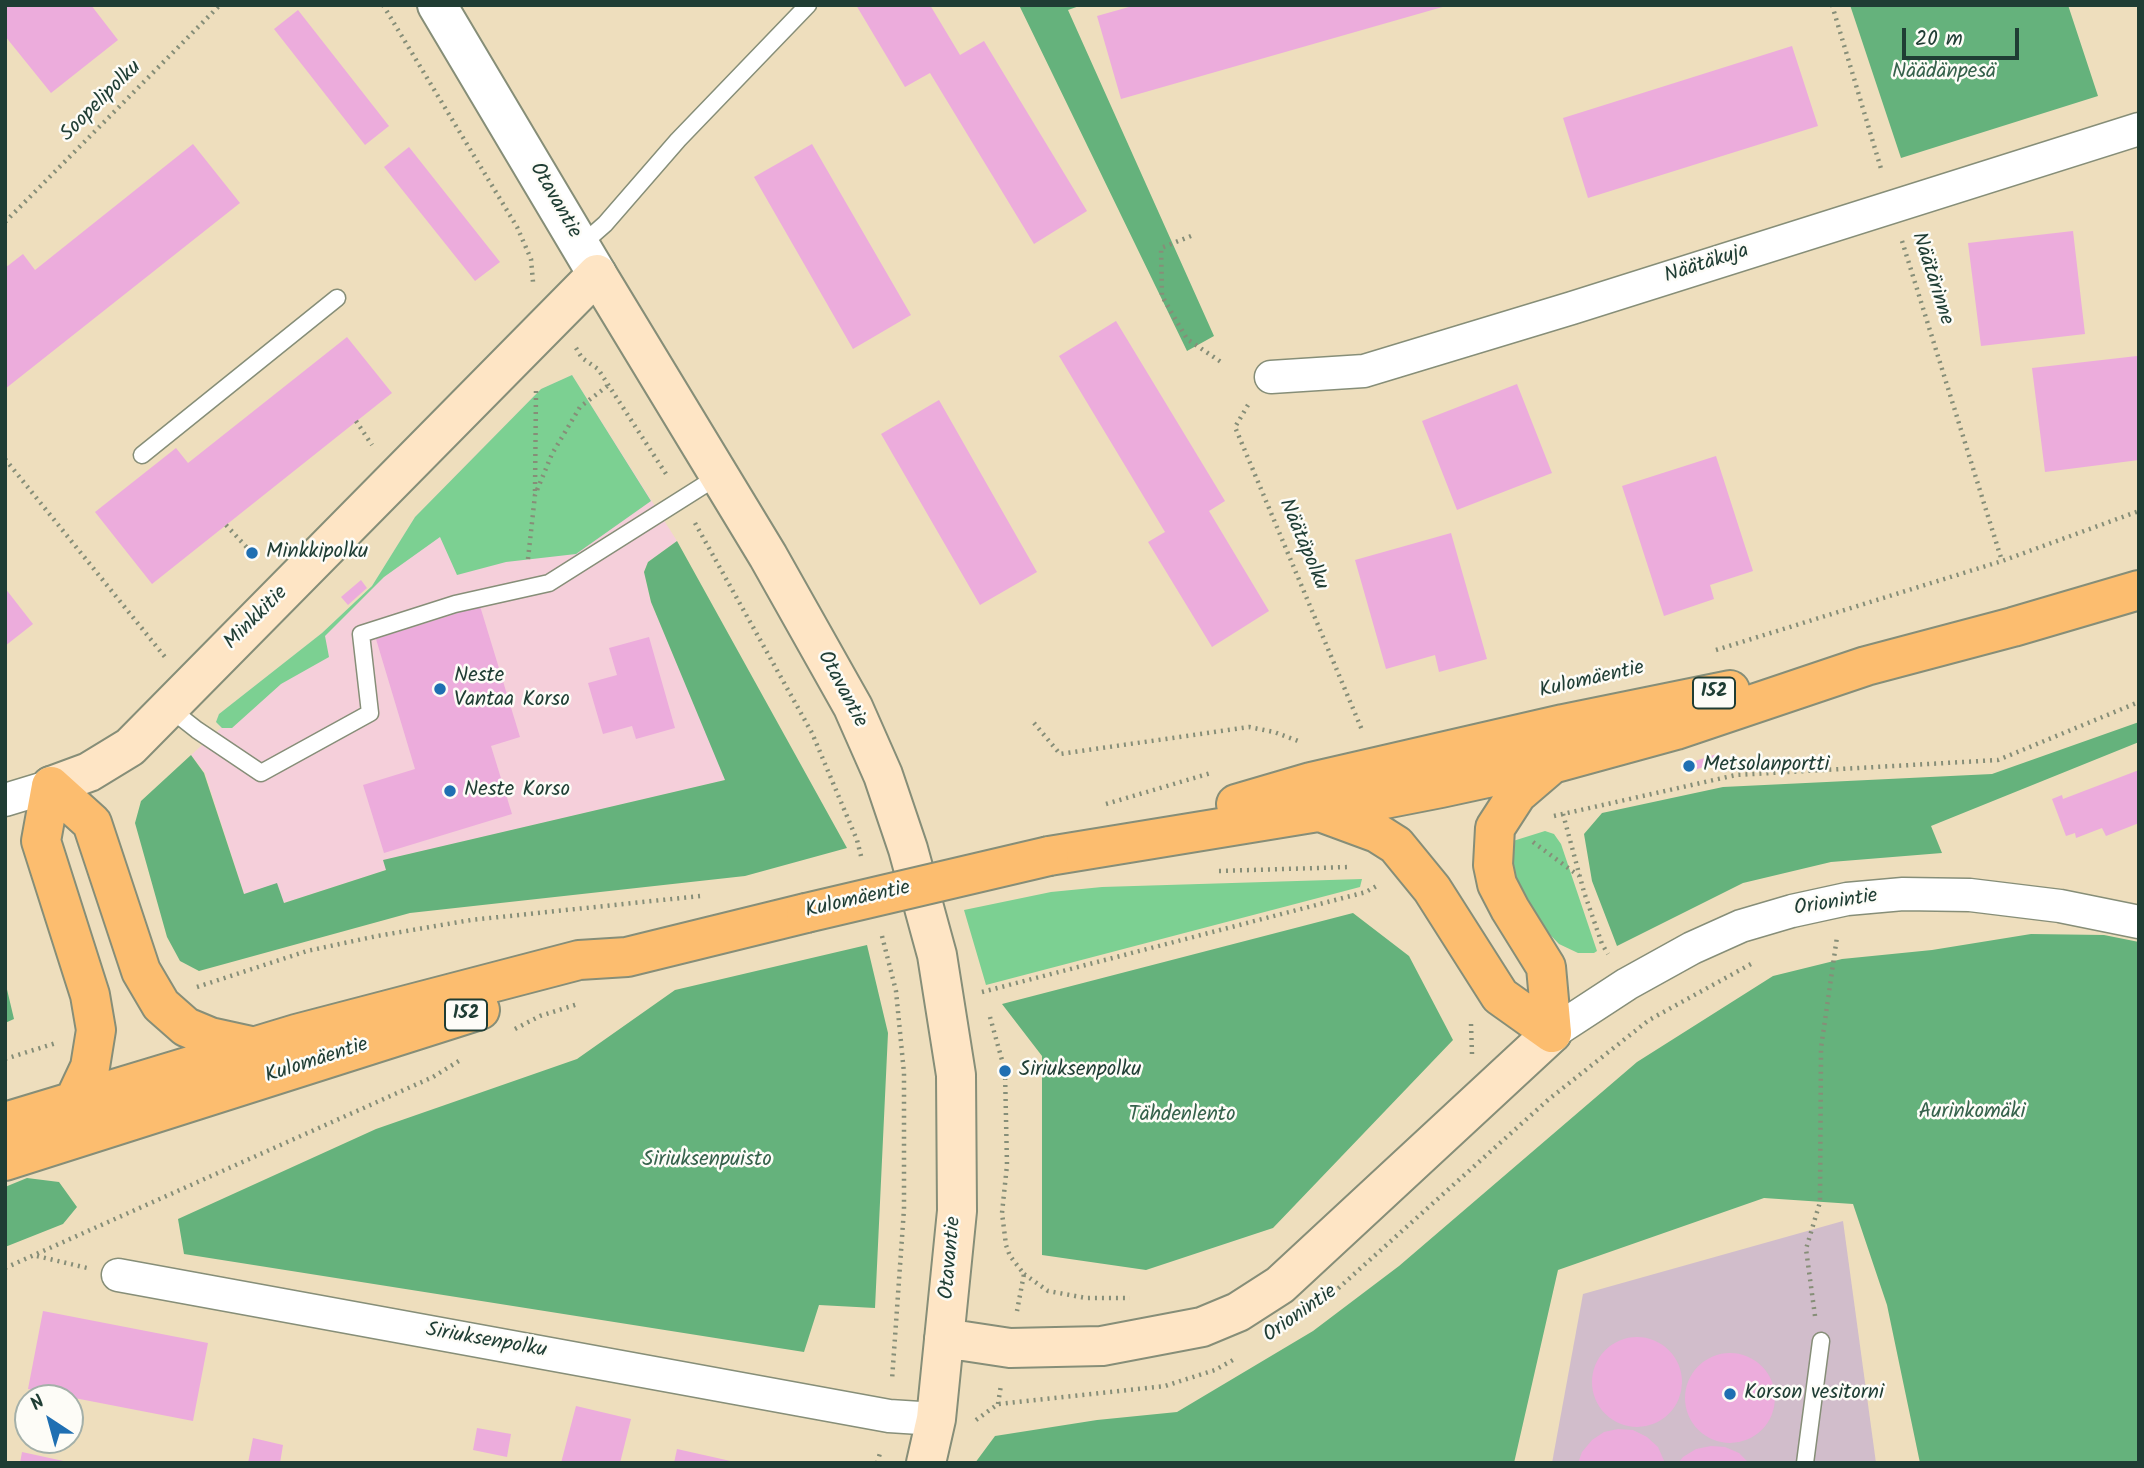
<!DOCTYPE html>
<html>
<head>
<meta charset="utf-8">
<style>
  body { margin:0 }
  #map { position:relative; width:2144px; height:1468px; overflow:hidden; background:#eedebd; font-family:Kalam,sans-serif }
  canvas { display:block }
  .frame { position:absolute; inset:0; border:7px solid #1f3d34; pointer-events:none }
  .north { position:absolute; left:14px; top:1384px; width:70px; height:70px; box-sizing:border-box; background:#fdfcf7; border:2px solid #a4b0a9; border-radius:50%; rotate:324deg; font-size:19px; font-weight:700; line-height:28px; text-align:center; color:#1f3d34 }
  .north::after { content:''; display:block; margin:auto; width:24px; height:32px; background:#1f6fb2; clip-path:polygon(50% 0,100% 100%,50% 72%,0 100%) }
  .scale { position:absolute; left:1902px; top:28px; width:117px; height:32px; box-sizing:border-box; border:4px solid #1f3d34; border-top:0; padding-left:9px; font-size:21px; line-height:24px; white-space:nowrap; color:#1f3d34; -webkit-text-stroke:5px #fdfcf7; paint-order:stroke }
</style>
</head>
<body>
<div id="map">
<canvas width="2144" height="1468"></canvas>
<div class="frame"></div>
<div class="north">N</div>
<div class="scale">20 m</div>
</div>
<script>
const c = document.querySelector('canvas').getContext('2d');
c.lineJoin = 'round';
function paint(path, color) {
  c.fillStyle = color;
  c.fill(path, 'evenodd');
}
function shape(rows) {
  const path = new Path2D();
  for (const r of rows) {
    if (r.length === 3) {
      path.moveTo(r[0] + r[2], r[1]);
      path.arc(r[0], r[1], r[2], 0, 2 * Math.PI);
      continue;
    }
    path.moveTo(r[0], r[1]);
    for (let i = 2; i < r.length; i += 2) path.lineTo(r[i], r[i + 1]);
  }
  return path;
}
function trace(path, color, width, dash) {
  c.strokeStyle = color;
  c.lineWidth = width;
  c.lineCap = dash ? 'butt' : 'round';
  c.setLineDash(dash || []);
  c.stroke(path);
}
function label(font, color, halo, rows, align = 'center') {
  c.font = font + ' Kalam,sans-serif';
  c.lineWidth = 5;
  c.setLineDash([]);
  c.textBaseline = 'middle';
  c.strokeStyle = halo;
  c.fillStyle = color;
  for (const [text, x, y, turn = 0] of rows) {
    c.save();
    c.translate(x, y);
    c.rotate((+turn || 0) * Math.PI / 180);
    c.textAlign = isNaN(turn) ? turn : align;
    if (halo) c.strokeText(text, 0, 0);
    c.fillText(text, 0, 0);
    c.restore();
  }
}
const built = shape([
  [572,375,677,541,648,562,644,572,651,602,726,780,384,860,386,870,284,903,244,894,205,773,191,755,221,728,216,722,219,714,322,633,372,586,415,517,541,389]
]);
const industrial = shape([
  [1843,1221,1876,1463,1552,1463,1583,1294]
]);
const green = shape([
  [572,375,651,501,576,554,506,562,457,575,440,537,384,577,325,636,329,657,281,684,232,728,222,728,216,722,219,714,322,633,372,586,415,517,541,389],
  [1545,831,1554,834,1561,844,1597,951,1594,953,1578,953,1559,944,1533,917,1509,874,1513,841],
  [1362,879,1360,887,986,985,964,910,1051,892,1102,887]
]);
const forest = shape([
  [1019,5,1082,5,1068,10,1214,336,1187,351],
  [1850,5,2068,5,2098,96,1901,158],
  [677,541,847,848,745,876,410,913,199,971,180,961,167,937,135,823,141,801,191,755,204,773,244,894,277,883,284,903,386,870,383,860,725,780,651,602,644,572,648,562],
  [2139,722,2139,742,1931,826,1942,853,1831,862,1743,883,1617,946,1592,881,1584,834,1602,813,1723,787,1992,774],
  [1353,913,1409,956,1453,1040,1273,1228,1146,1270,1042,1255,1042,1056,1002,1004],
  [2031,934,2104,935,2139,942,2139,1463,1920,1463,1887,1305,1853,1204,1764,1198,1558,1270,1514,1463,975,1463,995,1436,1097,1420,1177,1412,1313,1331,1399,1266,1637,1062,1773,976,1842,959,1932,950],
  [867,945,888,1033,875,1308,819,1305,804,1352,184,1254,178,1219,376,1129,577,1059,675,990],
  [5,981,14,1019,5,1023],
  [27,1178,59,1182,77,1207,63,1224,5,1247,5,1187]
]);
const building = shape([
  [5,5,91,5,118,40,51,93,5,36],
  [856,5,930,5,960,55,984,41,1087,211,1034,244,930,73,905,87],
  [1136,5,1446,5,1446,6,1121,99,1097,16],
  [298,10,389,126,365,145,274,29],
  [1792,46,1818,126,1588,198,1563,118],
  [193,144,240,203,5,389,5,268,23,254,35,270],
  [812,144,911,315,853,349,754,177],
  [409,147,500,262,475,281,384,167],
  [2073,231,2085,334,1981,346,1968,243],
  [1116,321,1225,501,1209,511,1269,611,1212,647,1148,542,1165,532,1059,356],
  [347,337,392,393,152,584,95,512,176,448,188,463],
  [2137,356,2139,460,2045,472,2032,368],
  [1517,384,1552,473,1457,510,1422,421],
  [939,400,1037,572,980,605,881,434],
  [1716,456,1753,571,1710,585,1714,599,1664,616,1622,486],
  [1451,533,1487,659,1439,672,1435,655,1386,669,1355,560],
  [361,580,367,588,348,605,341,597],
  [5,588,33,624,5,646],
  [480,606,520,737,491,746,512,814,384,853,363,785,415,769,376,639],
  [649,637,675,728,636,739,632,726,603,734,588,683,617,675,609,648],
  [1717,754,1720,762,1694,770,1692,762],
  [2139,770,2139,823,2106,836,2102,828,2076,838,2075,833,2066,836,2052,799,2062,795,2063,799],
  [43,1311,208,1343,193,1421,28,1389],
  [1637,1382,45],
  [1730,1398,45],
  [576,1406,631,1419,620,1463,561,1463],
  [477,1428,511,1434,507,1457,473,1450],
  [1618,1429,1633,1430,1647,1437,1658,1447,1665,1463,1578,1463,1582,1452,1592,1440,1604,1432],
  [253,1438,283,1445,280,1463,248,1463],
  [1711,1446,1725,1447,1739,1453,1749,1463,1678,1463,1683,1457,1696,1449],
  [677,1449,735,1462,735,1463,674,1463],
  [22,1452,68,1462,68,1463,20,1463]
]);
const path = shape([
  [383,5,517,227,531,259,533,282],
  [1832,5,1882,172],
  [5,222,220,5],
  [1191,236,1161,248,1162,296,1187,339,1221,362],
  [1902,241,2002,561],
  [576,348,582,358,598,369,668,477],
  [1248,405,1235,427,1362,730],
  [356,421,372,445],
  [5,459,165,657],
  [535,491,536,391],
  [695,523,812,733,857,840,862,860],
  [226,525,252,553],
  [528,559,535,495,552,454,580,407,610,384],
  [1716,650,2002,561,2139,511],
  [1034,723,1060,754,1249,727,1274,732,1301,742],
  [1106,804,1211,773],
  [1563,814,1584,892,1602,944,1608,954],
  [1554,816,1736,775,1998,760,2139,702],
  [1533,842,1579,876],
  [1219,871,1350,867],
  [882,936,896,991,904,1073,904,1209,892,1380],
  [197,987,307,951,377,936,471,920,700,896],
  [982,992,1366,892,1380,884],
  [990,1017,1005,1071,1007,1165,1002,1213,1006,1245,1010,1256,1024,1274,1017,1311],
  [1471,1024,1472,1054],
  [515,1029,540,1016,578,1004],
  [5,1059,56,1043],
  [37,1256,87,1268],
  [5,1268,433,1077,462,1059],
  [1024,1274,1048,1291,1086,1298,1130,1298],
  [1333,1293,1549,1099,1649,1020,1751,964],
  [1815,1316,1806,1249,1820,1202,1821,1048,1837,937],
  [998,1404,1001,1385],
  [976,1420,998,1404,1165,1386,1215,1370,1233,1360],
  [877,1463,881,1450]
]);
const service = shape([
  [580,246,605,224,678,140,808,5],
  [142,455,337,298],
  [169,708,197,730,261,773,370,713,361,634,455,604,549,583,720,475],
  [1805,1463,1821,1341]
]);
const minor = shape([
  [1271,377,1364,371,1572,308,2139,129],
  [5,800,51,786],
  [1552,1033,1627,984,1692,948,1741,926,1792,911,1847,899,1903,894,1970,895,2060,906,2139,922],
  [118,1275,889,1416,936,1419]
]);
const tertiary = shape([
  [437,5,597,274]
]);
const secondary = shape([
  [51,786,89,772,130,747,597,274,768,556,853,707,883,775,908,849,937,955,956,1075,957,1211,936,1419,926,1463],
  [944,1338,1010,1348,1102,1346,1202,1327,1238,1312,1280,1285,1552,1033]
]);
const primary = shape([
  [51,786,92,823,141,971,161,1005,186,1027,210,1037,251,1046],
  [51,786,41,841,90,995,96,1030,90,1067,74,1101],
  [1236,804,1311,782,1563,724,1730,690],
  [1320,812,1377,833,1396,845,1432,889,1500,996,1552,1033],
  [1049,856,1318,812,1441,788,1552,764,1676,730,1866,666,2013,627,2139,590],
  [1552,1033,1546,967,1510,909,1497,884,1493,865,1495,828,1517,794,1552,764],
  [5,1122,296,1034,579,960,627,957,806,913],
  [5,1161,480,1010]
]);
const primaryBridge = shape([
  [806,913,1049,856]
]);
const markers = [
  [252,553,7,"#1f6fb2"],
  [440,689,7,"#1f6fb2"],
  [1689,766,7,"#1f6fb2"],
  [450,791,7,"#1f6fb2"],
  [1005,1071,7,"#1f6fb2"],
  [1730,1394,7,"#1f6fb2"]
];
const shields = [
  [1714,693,42],
  [466,1015,42]
];
const shieldNames = [
  ["152",1714,693],
  ["152",466,1015]
];
const parkNames = [
  ["Näädänpesä",1944,73],
  ["Aurinkomäki",1972,1113],
  ["Tähdenlento",1182,1116],
  ["Siriuksenpuisto",707,1161]
];
const streetNames = [
  ["Soopelipolku",102,102,-45],
  ["Otavantie",554,201,60],
  ["Näätäkuja",1707,265,-18],
  ["Näätärinne",1931,279,72],
  ["Näätäpolku",1302,545,67],
  ["Minkkitie",257,619,-45],
  ["Kulomäentie",1592,681,-13],
  ["Otavantie",841,690,62],
  ["Kulomäentie",858,901,-13],
  ["Orionintie",1836,904,-9],
  ["Kulomäentie",317,1062,-18],
  ["Otavantie",952,1258,-85],
  ["Orionintie",1301,1315,-35],
  ["Siriuksenpolku",486,1342,10]
];
const poiNames = [
  ["Minkkipolku",266,553],
  ["Neste",454,677],
  ["Vantaa Korso",454,701],
  ["Metsolanportti",1703,766],
  ["Neste Korso",464,791],
  ["Siriuksenpolku",1019,1071],
  ["Korson vesitorni",1744,1394]
];
paint(built, '#f5cfda');
paint(industrial, '#d1bdcb');
paint(green, '#7cd092');
paint(forest, '#65b27c');
paint(building, '#ecacdc');
trace(service, '#868e78', 19);
trace(minor, '#868e78', 35);
trace(tertiary, '#868e78', 42);
trace(secondary, '#868e78', 42);
trace(primary, '#868e78', 42);
trace(path, '#868e78', 4.5, [2, 5]);
trace(service, '#fff', 16);
trace(minor, '#fff', 32);
trace(tertiary, '#fff', 38);
trace(secondary, '#fee5c5', 38);
trace(primary, '#fcbd6f', 38);
trace(primaryBridge, '#868e78', 42, []);
trace(primaryBridge, '#fcbd6f', 38);
for (const [x, y, r, color] of markers) {
  const dot = new Path2D();
  dot.arc(x, y, r, 0, 2 * Math.PI);
  c.fillStyle = color;
  c.fill(dot);
  trace(dot, '#fdfcf7', 2.5);
}
for (const [x, y, w] of shields) {
  const box = new Path2D();
  box.roundRect(x - w / 2, y - 15.5, w, 31, 5);
  c.fillStyle = '#fdfcf7';
  c.fill(box);
  trace(box, '#1f3d34', 2);
}
label('bold 19px', '#1f3d34', null, shieldNames);
label('21px', '#36624c', '#fdfcf7', parkNames);
label('21px', '#1f3d34', '#fdfcf7', streetNames);
label('21px', '#1f3d34', '#fdfcf7', poiNames, 'left');
</script>
</body>
</html>
